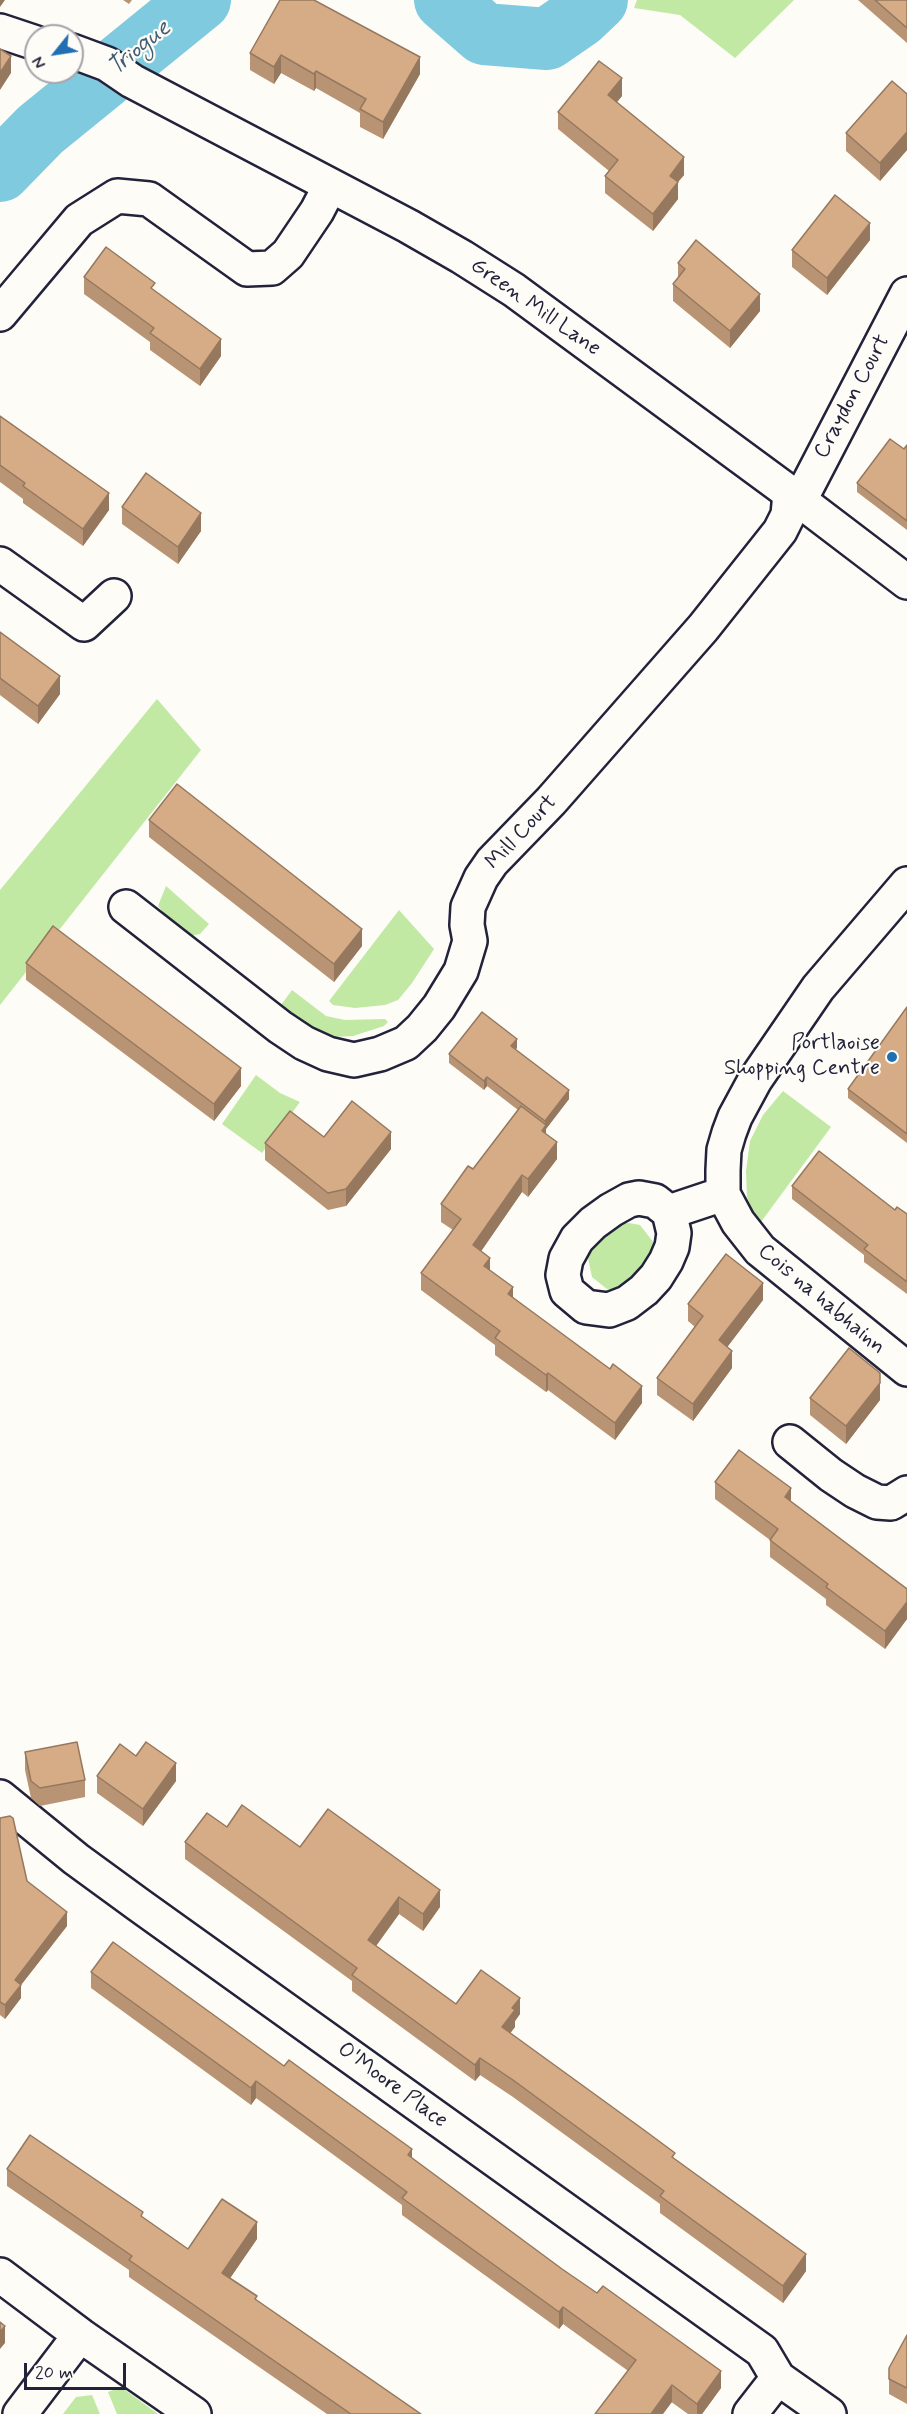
<!DOCTYPE html>
<html>
<head>
<meta charset="utf-8">
<style>
  body { margin:0 }
  #map { position:relative; width:907px; height:2414px; overflow:hidden; background:#fdfcf7; font-family:Mynerve,sans-serif }
  canvas { display:block }
  .north { position:absolute; left:24px; top:24px; width:60px; height:60px; box-sizing:border-box; background:#fdfcf7; border:2px solid #a5a5ac; border-radius:50%; rotate:240deg; font-size:16px; font-weight:700; line-height:24px; text-align:center; color:#22223b }
  .north::after { content:''; display:block; margin:auto; width:21px; height:27px; background:#1f6fb2; clip-path:polygon(50% 0,100% 100%,50% 72%,0 100%) }
  .scale { position:absolute; left:24px; top:2363px; width:102px; height:27px; box-sizing:border-box; border:3px solid #22223b; border-top:0; padding-left:8px; font-size:18px; line-height:21px; white-space:nowrap; color:#22223b; -webkit-text-stroke:4px #fdfcf7; paint-order:stroke }
</style>
</head>
<body>
<div id="map">
<canvas width="907" height="2414"></canvas>
<div class="north">N</div>
<div class="scale">20 m</div>
</div>
<script>
const c = document.querySelector('canvas').getContext('2d');
c.lineJoin = 'round';
function paint(path, color) {
  c.fillStyle = color;
  c.fill(path, 'evenodd');
}
function shape(rows) {
  const path = new Path2D();
  for (const r of rows) {
    path.moveTo(r[0], r[1]);
    for (let i = 2; i < r.length; i += 2) path.lineTo(r[i], r[i + 1]);
  }
  return path;
}
function trace(path, color, width, dash) {
  c.strokeStyle = color;
  c.lineWidth = width;
  c.lineCap = dash ? 'butt' : 'round';
  c.setLineDash(dash || []);
  c.stroke(path);
}
function label(font, color, halo, rows, align = 'center') {
  c.font = font + ' Mynerve,sans-serif';
  c.lineWidth = 4.5;
  c.setLineDash([]);
  c.textBaseline = 'middle';
  c.strokeStyle = halo;
  c.fillStyle = color;
  for (const [text, x, y, turn = 0] of rows) {
    c.save();
    c.translate(x, y);
    c.rotate((+turn || 0) * Math.PI / 180);
    c.textAlign = isNaN(turn) ? turn : align;
    if (halo) c.strokeText(text, 0, 0);
    c.fillText(text, 0, 0);
    c.restore();
  }
}
const green = shape([
  [637,0,794,0,735,58,680,15,634,8],
  [157,699,201,750,0,1005,0,890],
  [166,886,209,924,200,934,189,936,174,924,158,906],
  [399,910,434,949,412,983,398,1000,385,1005,355,1008,333,1005,329,1001],
  [292,990,326,1016,345,1020,385,1019,388,1022,384,1026,353,1036,334,1037,312,1032,286,1016,281,1005],
  [256,1075,280,1093,300,1102,262,1153,222,1124],
  [783,1091,831,1127,758,1226,747,1197,746,1171,750,1141,763,1115],
  [629,1223,640,1225,654,1243,647,1263,625,1289,607,1289,592,1277,587,1253,595,1241,618,1224],
  [121,2387,158,2414,117,2414,108,2392],
  [92,2395,100,2414,63,2414,76,2397]
]);
const river = shape([
  [445,0,484,34,547,39,579,17,597,0],
  [0,171,40,130,200,0]
]);
const street = shape([
  [0,314,79,220,117,196,149,199,247,269,272,268,288,254,317,211,330,186],
  [800,500,907,294],
  [0,564,84,624,114,596],
  [907,884,818,988,755,1080,735,1117,729,1133,724,1150,723,1170,723,1194,738,1222,760,1250,907,1369],
  [126,907,280,1027,304,1043,328,1054,354,1060,380,1054,406,1043,422,1028,439,1007,461,971,470,941,467,925,468,907,481,878,492,862,551,801,703,628,780,531,788,515,790,493],
  [669,1212,655,1201,639,1198,629,1200,611,1210,593,1223,577,1239,566,1259,563,1275,567,1291,586,1307,609,1310,627,1303,644,1290,656,1277,666,1261,672,1247,674,1233,669,1212,723,1194],
  [790,1442,831,1475,855,1491,877,1502,891,1503,907,1493],
  [0,1797,76,1859,139,1905,762,2351,778,2378,829,2414],
  [0,2275,80,2335,194,2414],
  [20,2414,80,2335],
  [750,2414,778,2378]
]);
const secondary = shape([
  [0,31,36,43],
  [72,51,107,64,132,81,408,226,462,257,514,290,790,493,907,582]
]);
const wall = shape([
  [123,0,132,0,129,4],
  [280,0,420,74,383,139,360,127,360,113,316,88,314,91,281,73,274,84,250,70,250,53],
  [858,0,907,0,907,43],
  [907,94,907,150,880,181,846,151,846,133],
  [622,96,617,102,684,175,678,182,678,199,653,231,605,193,605,176,609,171,558,129,558,112],
  [870,240,827,295,792,267,792,250],
  [678,263,760,311,730,348,673,301,673,284,678,278],
  [84,277,155,291,221,356,200,386,150,350,150,342,84,294],
  [0,416,109,510,83,546,23,503,23,499,0,482],
  [907,445,907,530,857,492,857,483,904,449],
  [122,507,201,531,178,564,122,524],
  [0,632,60,694,38,724,0,695],
  [149,820,362,946,334,982,149,837],
  [26,963,241,1086,214,1121,26,980],
  [907,1007,907,1143,848,1098,848,1089],
  [517,1048,515,1049,569,1099,546,1129,546,1134,557,1159,528,1197,522,1192,481,1251,490,1270,513,1297,642,1403,615,1440,548,1390,546,1392,495,1355,495,1345,421,1290,421,1273,453,1230,441,1222,441,1204,473,1169,518,1110,487,1086,484,1090,449,1063,449,1054],
  [324,1137,391,1149,346,1206,328,1210,265,1160,265,1143],
  [792,1186,895,1210,907,1214,907,1294,864,1262,864,1255,792,1199],
  [763,1300,727,1347,732,1368,693,1421,657,1395,657,1378,695,1327,688,1321,688,1304],
  [810,1398,880,1400,846,1444,810,1415],
  [715,1482,791,1501,907,1589,907,1619,885,1649,826,1605,826,1599,770,1557,770,1540,715,1499],
  [25,1752,85,1780,85,1797,40,1806,31,1798,25,1770],
  [136,1756,176,1781,143,1826,97,1793,97,1776],
  [0,1818,27,1881,67,1926,21,1985,21,1998,5,2019,0,2015],
  [227,1827,440,1907,423,1931,399,1914,376,1946,456,2004,520,2014,515,2021,515,2027,510,2033,675,2159,806,2271,783,2303,660,2213,660,2204,513,2097,480,2075,475,2081,352,1991,352,1981,185,1859,185,1842],
  [91,1972,412,2158,721,2388,702,2414,688,2414,563,2324,559,2329,402,2215,402,2205,256,2098,251,2105,91,1988],
  [7,2169,143,2218,188,2249,257,2239,230,2278,257,2300,421,2414,327,2414,129,2277,129,2270,7,2186],
  [907,2335,907,2404,889,2394,889,2368]
]);
const shadedWall = shape([
  [0,0,5,0,0,7],
  [281,55,281,73,274,84,274,67],
  [11,56,11,73,0,90,0,73],
  [420,57,420,74,383,139,383,122],
  [316,71,316,88,314,91,314,74],
  [622,78,622,96,608,113,608,95],
  [907,132,907,150,880,181,880,163],
  [684,157,684,175,678,182,678,199,653,231,653,214,670,176],
  [870,223,870,240,827,295,827,278],
  [760,294,760,311,730,348,730,331],
  [221,339,221,356,200,386,200,369],
  [109,493,109,510,83,546,83,529],
  [201,513,201,531,178,564,178,547],
  [60,676,60,694,38,724,38,706],
  [362,929,362,946,334,982,334,964],
  [517,1039,517,1048,511,1055,511,1046],
  [241,1068,241,1086,214,1121,214,1104],
  [487,1077,487,1086,484,1090,484,1081],
  [569,1090,569,1099,546,1129,546,1143,542,1131,545,1127,545,1121],
  [391,1132,391,1149,346,1206,346,1189],
  [557,1142,557,1159,528,1197,528,1179],
  [522,1175,522,1192,473,1263,473,1245],
  [490,1258,490,1275,484,1266],
  [763,1283,763,1300,719,1358,719,1340],
  [513,1287,513,1304,508,1294],
  [732,1351,732,1368,693,1421,693,1404],
  [548,1373,548,1390,546,1392,546,1375],
  [880,1383,880,1400,846,1444,846,1426],
  [642,1386,642,1403,615,1440,615,1423],
  [791,1488,791,1506,785,1497],
  [907,1602,907,1619,885,1649,885,1631],
  [176,1763,176,1781,143,1826,143,1809],
  [440,1890,440,1907,423,1931,423,1914],
  [399,1897,399,1914,368,1957,368,1940],
  [67,1912,67,1926,21,1985,21,1998,5,2019,5,2005,15,1980],
  [520,1998,520,2014,515,2021,515,2027,502,2044,502,2027,512,2008],
  [480,2058,480,2075,475,2081,475,2065],
  [256,2081,256,2098,251,2105,251,2088],
  [412,2149,412,2166,408,2155],
  [257,2222,257,2239,222,2290,222,2273],
  [806,2254,806,2271,783,2303,783,2286],
  [563,2307,563,2324,559,2329,559,2312],
  [5,2326,5,2343,0,2349,0,2332],
  [721,2371,721,2388,702,2414,697,2414,697,2404],
  [672,2385,672,2402,663,2414,651,2414]
]);
const building = shape([
  [280,0,314,0,420,57,383,122,360,109,366,99,316,71,314,74,281,55,274,67,250,53,280,0],
  [875,0,907,0,907,28,875,0],
  [0,49,11,56,0,73,0,49],
  [599,61,622,78,608,95,684,157,670,176,678,182,653,214,605,176,618,160,558,112,599,61],
  [892,81,907,94,907,132,880,163,846,133,892,81],
  [835,195,870,223,827,278,792,250,835,195],
  [696,240,760,294,730,331,673,284,685,269,678,263,696,240],
  [106,247,155,283,151,288,221,339,200,369,150,333,154,328,84,277,106,247],
  [0,416,109,493,83,529,23,486,25,483,0,465,0,416],
  [890,439,904,449,907,445,907,521,857,483,890,439],
  [146,473,201,513,178,547,122,507,146,473],
  [0,632,60,676,38,706,0,678,0,632],
  [177,784,362,929,334,964,149,820,177,784],
  [53,926,241,1068,214,1104,26,963,53,926],
  [907,1007,907,1134,848,1089,907,1007],
  [482,1012,517,1039,511,1046,569,1090,545,1121,487,1077,484,1081,449,1054,482,1012],
  [352,1101,391,1132,346,1189,328,1193,265,1143,290,1111,324,1137,352,1101],
  [521,1106,546,1125,542,1131,557,1142,528,1179,522,1175,473,1245,490,1258,484,1266,513,1287,508,1294,610,1369,613,1364,642,1386,615,1423,548,1373,546,1375,495,1338,500,1331,421,1273,461,1219,441,1204,468,1166,473,1169,521,1106],
  [819,1151,895,1210,897,1207,907,1214,907,1282,864,1249,868,1245,792,1186,819,1151],
  [726,1254,763,1283,719,1340,732,1351,693,1404,657,1378,703,1316,688,1304,726,1254],
  [849,1348,880,1373,880,1383,846,1426,810,1398,849,1348],
  [739,1450,791,1488,785,1497,907,1589,907,1602,885,1631,826,1587,828,1584,770,1540,778,1529,715,1482,739,1450],
  [77,1742,85,1780,40,1788,31,1781,25,1752,77,1742],
  [146,1742,176,1763,143,1809,97,1776,120,1744,136,1756,146,1742],
  [242,1805,300,1847,328,1809,440,1890,423,1914,399,1897,368,1940,456,2004,481,1970,520,1998,512,2008,515,2010,502,2027,644,2130,675,2153,672,2157,806,2254,783,2286,660,2196,664,2191,513,2080,480,2058,475,2065,352,1975,357,1968,185,1842,207,1813,227,1827,242,1805],
  [10,1816,13,1818,27,1881,67,1912,15,1980,21,1985,5,2005,0,2002,0,1818,10,1816],
  [113,1942,284,2066,289,2060,330,2090,412,2149,408,2155,562,2269,597,2293,603,2286,721,2371,697,2404,672,2385,651,2414,595,2414,636,2360,563,2307,559,2312,461,2241,402,2198,407,2192,256,2081,251,2088,91,1972,113,1942],
  [30,2135,143,2212,141,2216,188,2249,222,2199,257,2222,222,2273,257,2296,255,2299,421,2414,351,2414,129,2260,132,2256,7,2169,30,2135],
  [0,2322,5,2326,0,2332,0,2322],
  [907,2335,907,2388,889,2379,889,2368,907,2335]
]);
const markers = [
  [892,1057,6,"#1f6fb2"]
];
const streetNames = [
  ["Green Mill Lane",535,308,35],
  ["Craydon Court",853,397,-62],
  ["Mill Court",522,833,-47],
  ["Cois na habhainn",821,1300,40],
  ["O'Moore Place",392,2086,36]
];
const poiNames = [
  ["Portlaoise",880,1044],
  ["Shopping Centre",880,1069]
];
const waterNames = [
  ["Triogue",140,49,-39]
];
paint(green, '#c1e9a4');
trace(river, '#80cae0', 62);
trace(street, '#22223b', 38);
trace(secondary, '#22223b', 38);
trace(street, '#fdfcf7', 33);
trace(secondary, '#fdfcf7', 33);
paint(wall, '#b89474');
paint(shadedWall, '#96785e');
paint(building, '#d6ac87');
trace(building, '#96785e', 1.5);
for (const [x, y, r, color] of markers) {
  const dot = new Path2D();
  dot.arc(x, y, r, 0, 2 * Math.PI);
  c.fillStyle = color;
  c.fill(dot);
  trace(dot, '#fdfcf7', 2);
}
label('22px', '#22223b', '#fdfcf7', streetNames);
label('22px', '#22223b', '#fdfcf7', poiNames, 'right');
label('italic 24px', '#435d75', '#fdfcf7', waterNames);
</script>
</body>
</html>
